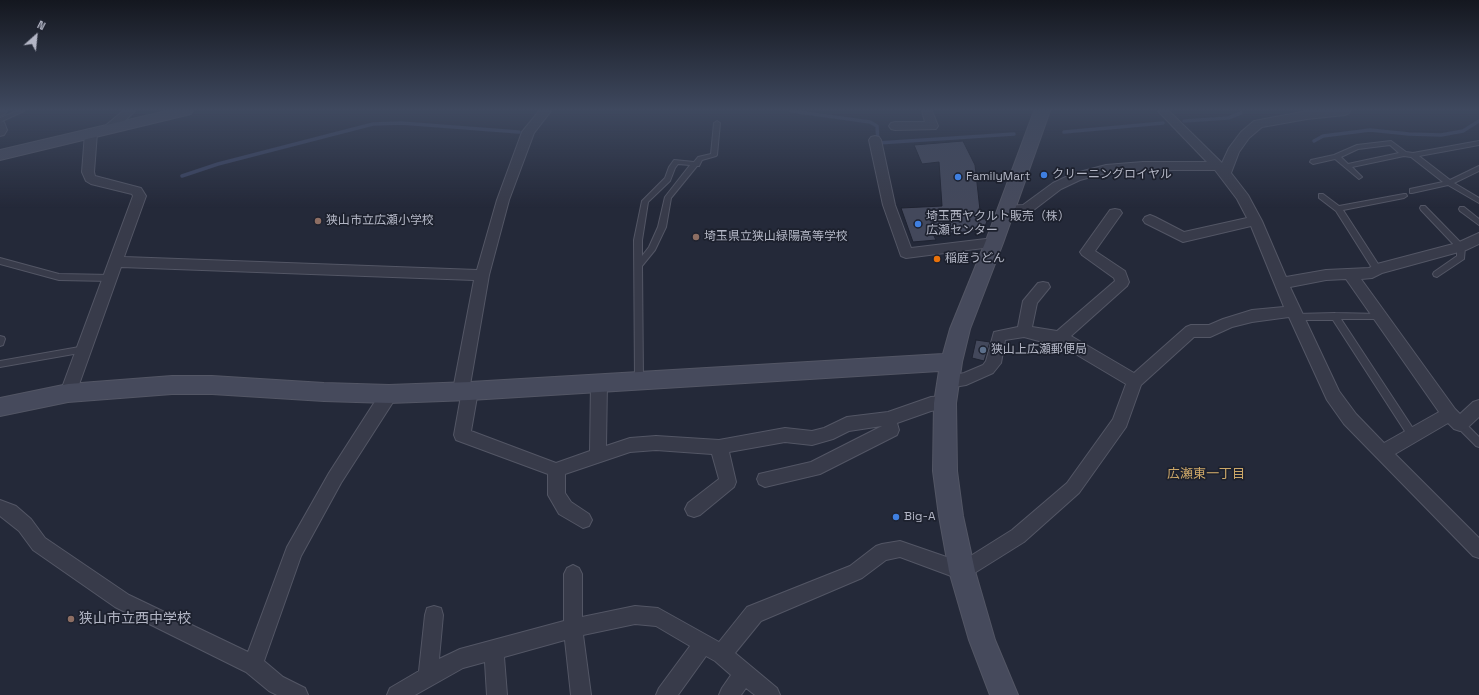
<!DOCTYPE html>
<html>
<head>
<meta charset="utf-8">
<style>
  body { margin:0 }
  #map { position:relative; width:1479px; height:695px; overflow:hidden; background:#242939; font-family:"Space Grotesk",sans-serif }
  canvas { display:block }
  .north { position:absolute; left:16px; top:16px; width:40px; height:40px; -webkit-text-stroke:3px #1d212e; paint-order:stroke; rotate:27deg; font-size:11px; font-weight:700; line-height:16px; text-align:center; color:#b3b6c5 }
  .north::after { content:''; display:block; margin:auto; width:14px; height:18px; background:#b3b6c5; clip-path:polygon(50% 0,100% 100%,50% 72%,0 100%) }
</style>
</head>
<body>
<div id="map">
<canvas width="1479" height="695"></canvas>
<div class="north">N</div>
</div>
<script>
const c = document.querySelector('canvas').getContext('2d');
c.lineJoin = 'round';
function shape(rows) {
  const path = new Path2D();
  for (const r of rows) {
    path.moveTo(r[0], r[1]);
    for (let i = 2; i < r.length; i += 2) path.lineTo(r[i], r[i + 1]);
  }
  return path;
}
function trace(path, color, width, dash) {
  c.strokeStyle = color;
  c.lineWidth = width;
  c.lineCap = dash ? 'butt' : 'round';
  c.setLineDash(dash || []);
  c.stroke(path);
}
function paint(path, color) {
  c.fillStyle = color;
  c.fill(path, 'evenodd');
}
function label(font, color, halo, rows, align = 'center') {
  c.font = font + ' "Space Grotesk","Noto Sans JP",sans-serif';
  c.lineWidth = 3.5;
  c.setLineDash([]);
  c.textBaseline = 'middle';
  c.strokeStyle = halo;
  c.fillStyle = color;
  for (const [text, x, y, turn = 0] of rows) {
    c.save();
    c.translate(x, y);
    c.rotate((+turn || 0) * Math.PI / 180);
    c.textAlign = isNaN(turn) ? turn : align;
    if (halo) c.strokeText(text, 0, 0);
    c.fillText(text, 0, 0);
    c.restore();
  }
}
const stream = shape([
  [791,111,870,122,877,126,878,143,1014,134],
  [1184,121,1228,118,1241,113],
  [1064,132,1163,123],
  [1314,141,1323,136,1370,130,1409,134,1441,135,1463,131,1479,121],
  [182,176,218,164,373,124,401,123,519,132]
]);
const building = shape([
  [963,141,975,165,981,219,988,219,983,231,933,234,936,240,913,242,901,208,942,206,939,162,922,164,914,145,963,141],
  [976,340,990,342,984,361,972,358,976,340]
]);
const lane = shape([
  [17,111,24,111,0,122,0,118,17,111],
  [717,121,720,123,717,155,716,156,702,160,699,166,697,166,671,198,666,227,655,250,642,266,643,380,642,382,639,383,636,382,635,380,634,240,642,201,665,178,669,167,674,160,694,162,698,157,711,154,714,123,717,121],
  [678,164,690,165,665,197,658,227,649,247,642,256,642,240,648,202,670,181,675,168,678,164],
  [1391,141,1406,152,1413,153,1479,141,1479,145,1419,156,1450,180,1479,166,1479,171,1454,183,1479,198,1479,203,1448,185,1412,193,1410,193,1410,189,1443,182,1411,157,1404,156,1352,167,1362,177,1359,179,1335,159,1313,164,1310,162,1311,160,1334,155,1357,145,1391,141],
  [1390,145,1399,153,1348,164,1341,157,1358,149,1390,145],
  [1319,194,1323,194,1339,206,1404,194,1406,194,1407,196,1404,198,1343,210,1380,267,1381,269,1380,271,1374,271,1336,211,1319,198,1319,194],
  [1421,206,1425,206,1465,247,1464,259,1437,277,1434,276,1433,274,1434,272,1457,256,1457,248,1421,210,1420,208,1421,206],
  [1460,207,1464,207,1479,219,1479,225,1460,211,1459,209,1460,207],
  [0,258,59,274,111,275,115,278,111,281,59,280,0,264,0,258],
  [1335,313,1381,314,1382,316,1378,319,1341,319,1416,433,1417,436,1416,439,1413,440,1410,439,1333,320,1296,320,1292,317,1296,314,1335,313],
  [0,336,4,337,5,339,3,345,0,346,0,336],
  [85,346,88,347,89,349,88,351,85,352,0,367,0,361,85,346],
  [1460,420,1463,421,1479,437,1479,447,1476,446,1457,427,1456,424,1457,421,1460,420]
]);
const street = shape([
  [0,111,7,111,4,114,0,116,0,111],
  [123,111,135,111,113,132,105,132,103,129,105,126,123,111],
  [539,111,551,111,534,133,509,200,489,275,470,385,476,386,478,391,471,431,556,463,590,451,591,383,594,379,599,377,604,379,607,383,606,446,630,438,656,436,719,440,785,428,812,431,824,428,847,417,888,412,931,397,945,396,951,398,953,403,951,408,931,411,897,423,899,430,897,435,820,474,765,487,759,484,757,479,759,474,811,462,882,426,849,431,833,439,812,445,785,442,729,452,736,482,734,487,700,515,694,517,688,515,685,509,688,503,719,479,712,454,656,450,630,452,565,474,565,493,571,502,589,514,592,520,589,526,583,528,559,514,548,495,548,474,456,440,454,435,461,396,455,395,453,390,474,280,121,267,76,393,74,398,68,399,62,398,60,393,133,196,132,194,91,184,86,181,82,172,85,133,87,130,91,129,95,130,97,133,94,172,95,176,141,188,146,196,124,257,477,270,497,200,522,132,539,111],
  [922,111,932,111,938,126,936,129,895,130,891,129,889,126,891,123,895,122,925,122,922,111],
  [1158,111,1169,111,1222,163,1229,148,1241,132,1254,121,1307,111,1350,111,1349,113,1345,115,1307,119,1262,127,1249,138,1239,152,1231,173,1248,195,1262,221,1286,277,1326,270,1369,268,1377,264,1457,243,1479,233,1479,244,1466,250,1382,273,1372,278,1361,279,1455,409,1460,414,1473,402,1479,400,1479,417,1466,429,1460,431,1454,429,1448,423,1395,454,1479,538,1479,558,1473,556,1344,424,1327,400,1289,317,1252,322,1232,327,1210,337,1194,337,1141,385,1126,427,1079,493,1024,542,968,577,962,580,900,557,886,560,862,578,761,621,735,653,777,688,780,695,755,695,746,688,741,695,719,695,722,688,731,675,715,661,706,656,678,695,656,695,659,688,690,646,656,626,635,624,583,635,591,695,571,695,565,640,504,657,507,695,487,695,485,662,463,668,415,695,387,695,390,688,419,671,425,615,427,608,434,606,441,608,443,615,439,659,460,649,564,621,564,574,567,568,573,565,579,568,582,574,582,617,635,606,658,608,719,642,747,607,850,566,876,546,882,544,900,541,961,562,1012,530,1067,483,1113,419,1126,384,1057,343,1039,341,1024,337,1005,340,1001,363,993,373,966,385,948,388,943,386,940,382,943,378,964,373,983,365,986,361,994,332,1018,327,1023,301,1038,283,1043,282,1048,283,1050,287,1037,303,1032,327,1057,331,1115,281,1114,278,1082,255,1080,252,1110,210,1115,209,1120,210,1122,213,1095,251,1125,271,1129,282,1127,286,1071,336,1134,373,1186,327,1191,325,1209,325,1223,319,1252,310,1284,307,1251,226,1183,242,1145,223,1143,220,1145,217,1150,215,1155,217,1184,232,1247,218,1237,199,1215,170,1143,170,1106,173,1080,180,1061,189,1031,212,1026,213,1001,212,1000,209,1001,206,1023,205,1053,183,1072,174,1106,165,1143,162,1207,162,1158,111],
  [1346,279,1439,412,1384,443,1356,414,1339,391,1290,287,1326,280,1346,279],
  [0,121,4,122,7,130,4,135,0,136,0,121],
  [875,136,879,137,881,140,895,205,911,248,994,238,999,240,1001,243,999,246,906,258,901,256,883,205,869,140,871,137,875,136],
  [389,388,395,389,397,394,395,399,341,483,301,556,264,661,283,677,305,688,308,695,277,695,269,691,246,672,115,607,33,550,19,531,0,516,0,500,16,506,31,519,45,538,129,595,248,652,287,547,329,473,383,389,389,388]
]);
const secondary = shape([
  [166,111,193,111,191,114,0,160,0,150,166,111],
  [1034,111,1050,111,1003,243,970,329,962,362,956,403,957,471,963,516,975,571,995,640,1018,695,990,695,969,640,949,571,939,516,933,471,934,403,939,371,470,400,389,403,324,401,212,394,172,394,68,402,0,416,0,398,68,384,172,376,212,376,324,383,389,385,470,382,943,354,950,329,985,243,1034,111]
]);
const markers = [
  [1044,175,4,"#3f7fe0"],
  [958,177,4,"#3f7fe0"],
  [318,221,4,"#8d6e63"],
  [918,224,4,"#3f7fe0"],
  [696,237,4,"#8d6e63"],
  [937,259,4,"#e8710a"],
  [983,350,4,"#5c6f8a"],
  [896,517,4,"#3f7fe0"],
  [71,619,4,"#8d6e63"]
];
const poiNames = [
  ["クリーニングロイヤル",1052,175],
  ["FamilyMart",966,177],
  ["埼玉西ヤクルト販売（株）",926,217],
  ["広瀬センター",926,231],
  ["狭山市立広瀬小学校",326,221],
  ["埼玉県立狭山緑陽高等学校",704,237],
  ["稲庭うどん",945,259],
  ["狭山上広瀬郵便局",991,350],
  ["Big-A",904,517]
];
const neighbourhoodNames = [
  ["広瀬東一丁目",1206,474]
];
const nearPoinames = [
  ["狭山市立西中学校",79,619]
];
trace(stream, '#3a4361', 3.5);
paint(building, '#43485b');
trace(building, '#1f2331', 1);
trace(lane, '#535665', 2);
trace(street, '#535665', 2);
trace(secondary, '#535665', 2);
paint(lane, '#383b4a');
paint(street, '#383b4a');
paint(secondary, '#464a5c');
const sky = c.createLinearGradient(0, 0, 0, 208);
sky.addColorStop(0, '#14171f');
sky.addColorStop(0.53, '#3f495f');
sky.addColorStop(1, '#3f495f00');
c.fillStyle = sky;
c.fillRect(0, 0, 1479, 208);
for (const [x, y, r, color] of markers) {
  const dot = new Path2D();
  dot.arc(x, y, r, 0, 2 * Math.PI);
  c.fillStyle = color;
  c.fill(dot);
  trace(dot, '#1d212e', 1.5);
}
label('12px', '#b3b6c5', '#1d212e', poiNames, 'left');
label('13px', '#cca768', '#1d212e', neighbourhoodNames);
label('14px', '#b3b6c5', '#1d212e', nearPoinames, 'left');
</script>
</body>
</html>
